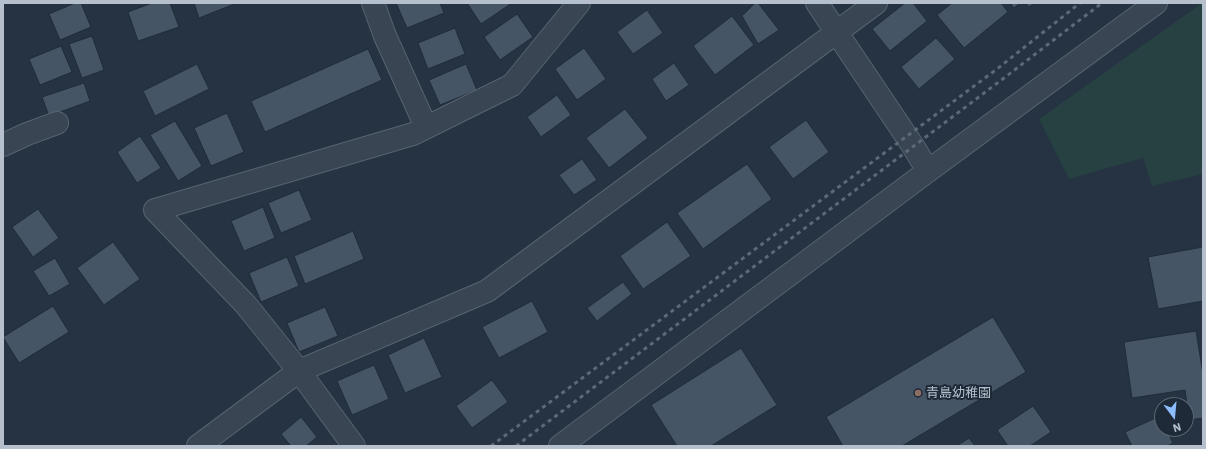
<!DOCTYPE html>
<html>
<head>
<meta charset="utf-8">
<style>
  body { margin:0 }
  #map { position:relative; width:1206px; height:449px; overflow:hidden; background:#253342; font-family:"IBM Plex Sans",sans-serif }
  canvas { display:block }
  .frame { position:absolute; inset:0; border:4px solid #b6c0cc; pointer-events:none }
  .north { position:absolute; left:1154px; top:397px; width:40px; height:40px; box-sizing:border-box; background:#1e2a37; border:1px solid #5b6673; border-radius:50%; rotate:164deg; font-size:11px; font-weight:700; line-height:16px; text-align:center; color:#b6c0cc }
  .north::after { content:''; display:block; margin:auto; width:14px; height:18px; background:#8bbcfc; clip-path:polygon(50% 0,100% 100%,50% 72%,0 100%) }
</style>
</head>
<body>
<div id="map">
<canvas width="1206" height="449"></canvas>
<div class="frame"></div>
<div class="north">N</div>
</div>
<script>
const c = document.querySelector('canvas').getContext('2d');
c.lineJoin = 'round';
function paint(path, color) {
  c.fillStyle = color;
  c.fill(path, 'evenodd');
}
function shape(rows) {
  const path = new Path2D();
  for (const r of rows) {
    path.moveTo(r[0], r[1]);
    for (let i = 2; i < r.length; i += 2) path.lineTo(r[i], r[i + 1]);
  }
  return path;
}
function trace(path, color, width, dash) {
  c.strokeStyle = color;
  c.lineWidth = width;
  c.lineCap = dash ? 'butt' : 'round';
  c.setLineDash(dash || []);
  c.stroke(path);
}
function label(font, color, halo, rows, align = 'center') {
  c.font = font + ' "IBM Plex Sans","Noto Sans JP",sans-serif';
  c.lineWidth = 4;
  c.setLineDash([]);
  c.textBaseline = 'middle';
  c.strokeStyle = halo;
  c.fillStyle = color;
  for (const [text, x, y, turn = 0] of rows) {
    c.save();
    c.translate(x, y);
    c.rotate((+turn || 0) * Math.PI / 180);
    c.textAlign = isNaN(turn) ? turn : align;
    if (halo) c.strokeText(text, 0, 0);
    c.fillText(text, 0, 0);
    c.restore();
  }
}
const green = shape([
  [1202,3,1203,3,1203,174,1152,186,1143,158,1069,179,1039,119]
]);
const building = shape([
  [75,3,81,3,91,27,60,40,49,14,75,3],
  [152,3,170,3,179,27,138,41,128,12,152,3],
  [194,3,237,3,199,18,194,3],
  [396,3,440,3,444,13,407,28,396,3],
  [467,3,512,3,481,24,467,3],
  [755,3,758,3,779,30,758,44,742,16,755,3],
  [905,3,913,3,927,21,890,51,872,29,905,3],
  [952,3,1001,3,1008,12,964,48,937,15,952,3],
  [1010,3,1020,3,1014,8,1010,3],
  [1026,3,1034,3,1029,7,1026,3],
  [647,10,663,33,633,54,617,32,647,10],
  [517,14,533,37,500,60,484,37,517,14],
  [732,16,754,45,715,75,693,46,732,16],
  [455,28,465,54,428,69,418,43,455,28],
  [92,36,104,70,82,78,69,44,92,36],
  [936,38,955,59,919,89,901,67,936,38],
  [61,46,72,72,40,85,29,59,61,46],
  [584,48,606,79,577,100,555,69,584,48],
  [368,49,382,80,265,132,251,101,368,49],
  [674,63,689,85,666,101,652,79,674,63],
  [197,64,209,89,155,116,143,91,197,64],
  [466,64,477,90,440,105,429,80,466,64],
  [84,83,90,101,49,116,42,97,84,83],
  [557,95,571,115,541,137,527,117,557,95],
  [625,109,648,138,609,168,586,138,625,109],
  [227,113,244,152,211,166,194,128,227,113],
  [806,120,829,152,793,179,769,147,806,120],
  [175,121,202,166,178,181,150,135,175,121],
  [140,136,161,168,137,183,117,152,140,136],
  [582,159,597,180,574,195,559,175,582,159],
  [747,164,772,199,703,249,677,213,747,164],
  [299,190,312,220,281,233,268,203,299,190],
  [263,207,275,238,244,251,231,221,263,207],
  [38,209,59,238,33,257,12,227,38,209],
  [667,222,691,256,643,289,620,256,667,222],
  [353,231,364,259,305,284,294,256,353,231],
  [113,242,140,279,104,305,77,268,113,242],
  [1203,247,1203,301,1158,309,1148,257,1203,247],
  [287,257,299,286,261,302,249,273,287,257],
  [55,258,70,284,49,296,33,271,55,258],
  [623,282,632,294,597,321,587,308,623,282],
  [532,301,548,332,499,358,482,327,532,301],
  [53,306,69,332,19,363,3,337,53,306],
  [325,307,338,336,299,352,287,323,325,307],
  [993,317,1026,372,902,446,843,446,826,417,993,317],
  [1196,331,1203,374,1203,418,1189,420,1185,390,1132,398,1124,342,1196,331],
  [424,338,442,377,405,393,388,355,424,338],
  [741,348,777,405,711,446,677,446,651,405,741,348],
  [374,365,389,399,352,415,337,381,374,365],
  [492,380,508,402,472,428,456,406,492,380],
  [1033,406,1051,432,1030,446,1008,446,997,430,1033,406],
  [1160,416,1162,420,1162,429,1166,429,1173,443,1167,446,1132,446,1125,432,1160,416],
  [301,417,317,437,306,446,291,446,281,434,301,417],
  [969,438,975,446,957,446,969,438]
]);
const street = shape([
  [373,3,385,36,426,127],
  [817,3,913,146,928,171],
  [3,145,27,134,57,123],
  [198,446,299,371,487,291,876,3],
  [354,446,299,371,246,305,155,210,413,134,512,85,579,3],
  [560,446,928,171,1156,3]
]);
const rail = shape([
  [491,446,997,69,1080,3],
  [516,446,1004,78,1102,3]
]);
const markers = [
  [918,393,4,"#8d6e63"]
];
const poiNames = [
  ["青島幼稚園",926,393]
];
paint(green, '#274143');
paint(building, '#465566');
trace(building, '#202c39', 1);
trace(street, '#57636f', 24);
trace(street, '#394552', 22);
trace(rail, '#5b6979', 3, [4, 4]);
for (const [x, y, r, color] of markers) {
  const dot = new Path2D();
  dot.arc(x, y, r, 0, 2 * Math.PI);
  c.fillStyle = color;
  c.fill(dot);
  trace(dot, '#1e2a37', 1.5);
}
label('13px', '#b6c0cc', '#1e2a37', poiNames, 'left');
</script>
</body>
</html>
